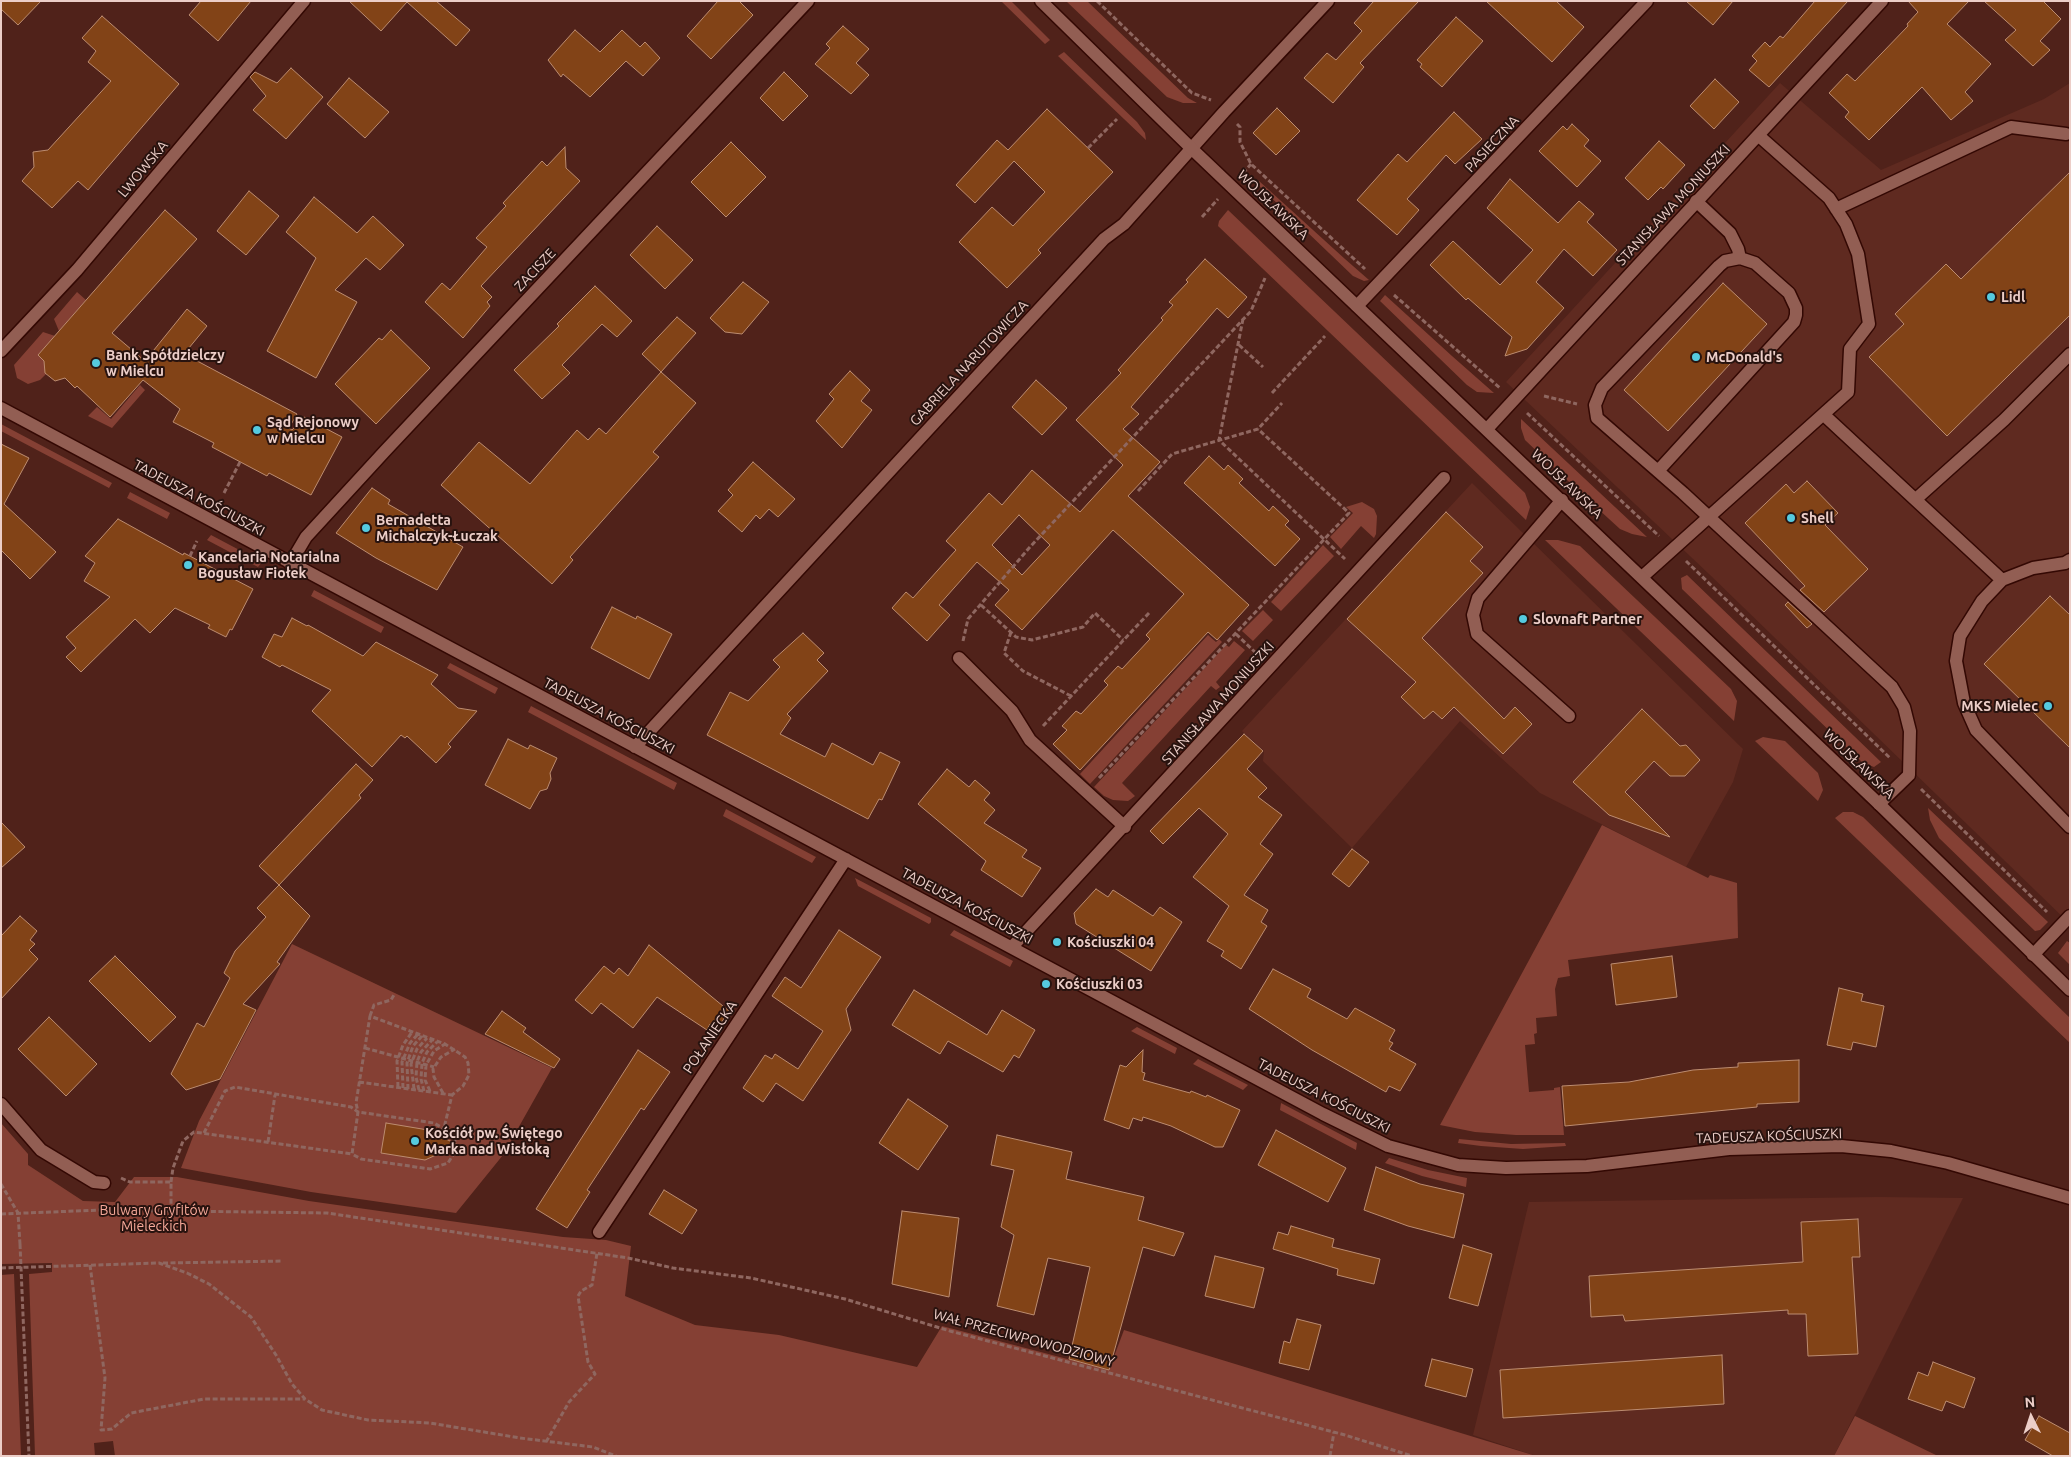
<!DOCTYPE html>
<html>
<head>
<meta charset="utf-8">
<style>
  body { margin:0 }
  #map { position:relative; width:2071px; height:1457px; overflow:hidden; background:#50221a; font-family:Ubuntu,sans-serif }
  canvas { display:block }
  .frame { position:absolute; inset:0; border:2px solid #eccec8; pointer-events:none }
  .north { position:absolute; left:2006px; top:1392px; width:50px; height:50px; -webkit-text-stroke:4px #28130f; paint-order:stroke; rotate:356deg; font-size:14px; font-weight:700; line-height:20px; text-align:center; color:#eccec8 }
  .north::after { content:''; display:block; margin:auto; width:18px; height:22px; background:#eccec8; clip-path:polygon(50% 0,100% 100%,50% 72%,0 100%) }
</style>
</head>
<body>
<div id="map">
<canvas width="2071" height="1457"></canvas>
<div class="frame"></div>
<div class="north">N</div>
</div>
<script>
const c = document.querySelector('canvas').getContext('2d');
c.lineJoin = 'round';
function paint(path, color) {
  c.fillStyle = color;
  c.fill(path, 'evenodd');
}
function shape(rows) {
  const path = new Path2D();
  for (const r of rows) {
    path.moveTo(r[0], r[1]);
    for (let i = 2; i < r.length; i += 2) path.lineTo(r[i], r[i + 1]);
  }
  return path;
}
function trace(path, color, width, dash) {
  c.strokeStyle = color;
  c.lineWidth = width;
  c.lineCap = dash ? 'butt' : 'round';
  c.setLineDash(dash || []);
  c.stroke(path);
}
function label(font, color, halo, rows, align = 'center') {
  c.font = font + ' Ubuntu,sans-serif';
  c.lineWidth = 4;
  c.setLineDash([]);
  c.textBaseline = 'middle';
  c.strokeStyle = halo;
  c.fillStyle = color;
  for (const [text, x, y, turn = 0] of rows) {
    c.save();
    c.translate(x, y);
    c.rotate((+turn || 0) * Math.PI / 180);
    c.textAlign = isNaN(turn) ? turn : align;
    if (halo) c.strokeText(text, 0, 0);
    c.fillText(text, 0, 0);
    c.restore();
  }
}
const built = shape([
  [1780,83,1881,170,2044,99,2070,83,2070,924,1709,574,1506,382],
  [1472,483,1743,749,1733,782,1686,867,1540,793,1460,721,1352,848,1263,761,1264,751,1242,731],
  [1879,1197,1963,1198,1834,1456,1536,1456,1473,1435,1529,1202]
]);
const green = shape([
  [1001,1,1011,1,1050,40,1045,44],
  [1066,1,1087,1,1188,98,1197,103,1183,103,1167,97],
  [1064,52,1137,122,1145,133,1146,140,1058,56],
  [1259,181,1345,259,1369,280,1364,281,1353,276,1257,184],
  [1228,210,1525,493,1530,507,1526,520,1218,226,1219,221],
  [77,292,86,300,59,331,54,319],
  [1385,295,1452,356,1494,393,1477,392,1467,385,1380,301],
  [43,332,55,336,38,355,48,364,46,374,40,380,28,384,17,378,14,365],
  [140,385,145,390,112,428,88,416,97,407,111,419],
  [1521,419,1647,537,1632,534,1620,529,1585,497,1525,440,1521,428],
  [1,424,112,483,109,488,1,431],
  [130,492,170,513,167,519,127,498],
  [1362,502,1374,509,1377,516,1376,534,1374,538,1361,526,1341,549,1330,537,1353,513,1346,507],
  [211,535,262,562,258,567,207,540],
  [1545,540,1558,540,1580,546,1731,689,1737,701,1734,721],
  [1323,545,1334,556,1281,611,1271,602],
  [1687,575,1881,762,1874,767,1863,763,1682,589,1681,578],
  [314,590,384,627,381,633,311,596],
  [1263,610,1273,620,1253,641,1242,631],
  [1208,635,1216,642,1219,639,1222,642,1090,784,1080,774],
  [1234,641,1245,650,1216,682,1220,687,1216,690,1211,686,1122,783,1135,796,1131,799,1128,801,1113,800,1104,796,1094,787,1226,645,1229,647],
  [450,663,498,688,495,694,447,668],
  [531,706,677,783,674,790,528,712],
  [1763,737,1785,741,1818,773,1823,790,1818,801,1755,741],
  [1928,808,2048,922,2040,930,2035,931,1939,838,1930,820],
  [726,809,816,857,812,863,723,816],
  [1843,812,1853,812,1863,817,2070,1018,2070,1043,1835,818],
  [1602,825,1708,878,1710,875,1737,883,1738,938,1568,960,1570,976,1558,978,1555,989,1557,1016,1536,1018,1537,1033,1534,1034,1535,1044,1525,1045,1529,1092,1554,1090,1554,1088,1560,1087,1564,1135,1516,1135,1475,1132,1440,1125],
  [855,878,931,918,931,922,929,924,858,886],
  [954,930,1013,961,1010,967,950,935],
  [2067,941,2070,943,2070,965,2058,953],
  [292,944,552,1068,503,1155,456,1213,311,1192,181,1168,199,1121],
  [1137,1027,1177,1048,1175,1054,1131,1031],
  [1198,1059,1248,1085,1243,1090,1193,1064],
  [1281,1103,1357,1143,1356,1150,1280,1110],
  [1,1123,28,1154,28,1165,83,1201,115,1202,134,1177,177,1177,309,1201,563,1237,606,1240,631,1246,625,1296,695,1325,779,1335,917,1367,942,1326,1109,1370,1124,1330,1536,1456,115,1456,113,1441,94,1443,95,1456,35,1456,29,1274,52,1272,52,1263,1,1264],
  [1459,1139,1511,1144,1565,1143,1566,1146,1523,1149,1481,1146,1458,1143],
  [1389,1158,1428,1170,1467,1178,1466,1187,1422,1176,1385,1163],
  [14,1274,21,1456,1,1456,1,1275],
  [1855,1416,1938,1456,1834,1456]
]);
const building = shape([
  [1,1,41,1,18,25,1,9,1,1],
  [201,1,251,1,218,41,189,15,201,1],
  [349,1,436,1,470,30,456,46,407,2,381,31,349,1],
  [718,1,739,1,753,15,711,59,687,36,718,1],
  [1374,1,1419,1,1360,63,1364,67,1333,103,1304,78,1327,53,1336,60,1362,31,1354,23,1374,1],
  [1486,1,1556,1,1584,27,1552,62,1486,1],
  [1686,1,1733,1,1713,25,1686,1],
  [1815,1,1848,1,1769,87,1749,70,1757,61,1752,56,1765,42,1770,47,1780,36,1783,38,1815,1],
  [1908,1,1969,1,1947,24,1991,64,1965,92,1973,101,1951,120,1922,87,1869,140,1845,117,1849,112,1829,93,1847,74,1855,81,1908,26,1907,24,1918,12,1908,1],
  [1984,1,2043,1,2061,19,2040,41,2050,50,2033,66,2005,40,2016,30,1984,1],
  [102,16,179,84,88,190,78,181,52,208,22,181,34,167,33,152,48,150,111,81,88,62,96,51,82,38,102,16],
  [1456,17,1483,41,1442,87,1420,67,1422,64,1417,60,1456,17],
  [843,26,869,49,856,63,869,75,851,94,815,64,830,48,826,44,843,26],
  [575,30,600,52,622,30,640,47,645,42,660,58,643,76,626,61,590,97,563,74,561,77,548,60,575,30],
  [291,68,323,97,286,139,253,110,266,96,250,77,255,72,277,83,291,68],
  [784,72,808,96,783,121,760,98,784,72],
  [349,78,389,112,365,138,327,104,349,78],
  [1715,79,1739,102,1714,129,1690,106,1715,79],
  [1277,108,1300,131,1276,155,1253,133,1277,108],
  [1047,109,1113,172,1038,250,1041,253,1007,288,959,242,992,207,1013,226,1045,192,1014,161,975,203,956,185,997,140,1008,150,1047,109],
  [1454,112,1482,139,1455,164,1446,155,1407,199,1419,210,1397,235,1357,200,1398,154,1407,162,1454,112],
  [1572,124,1589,140,1584,146,1601,161,1577,187,1539,151,1563,126,1567,130,1572,124],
  [1659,141,1685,165,1663,189,1661,187,1648,200,1625,178,1659,141],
  [731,142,766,177,726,217,691,182,731,142],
  [565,147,566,168,580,181,481,286,492,297,487,302,490,306,463,338,425,302,442,283,450,290,487,247,476,238,506,206,503,203,542,161,547,166,565,147],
  [2070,172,2070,315,1947,436,1869,357,1904,324,1895,314,1946,264,1961,279,2070,172],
  [1510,179,1558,223,1579,201,1594,214,1587,222,1617,250,1593,276,1564,249,1536,282,1564,308,1527,349,1505,356,1512,337,1468,298,1466,300,1430,265,1453,241,1500,285,1533,250,1487,208,1510,179],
  [249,191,279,216,246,255,217,231,249,191],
  [314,197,357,233,373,216,404,245,380,270,366,258,335,290,357,302,316,378,267,351,316,258,286,232,314,197],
  [165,210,197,239,112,333,145,361,187,309,207,326,184,354,297,414,289,428,292,430,304,417,342,437,311,495,269,473,267,476,212,447,214,443,173,422,180,409,143,380,110,417,77,386,75,388,65,378,55,381,45,373,44,361,38,355,165,210],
  [657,226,693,260,665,289,630,255,657,226],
  [1205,259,1247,297,1228,318,1217,308,1131,407,1139,414,1123,429,1160,462,1128,496,1249,605,1217,640,1208,632,1080,770,1053,744,1067,730,1062,726,1076,711,1081,714,1108,685,1104,681,1118,666,1122,669,1150,639,1146,635,1184,594,1113,530,1022,630,995,605,1009,590,977,562,939,605,950,615,927,641,892,608,906,592,913,598,946,561,956,550,946,541,989,493,1002,505,1032,470,1080,512,1123,465,1076,420,1121,373,1118,370,1163,320,1161,318,1173,305,1169,302,1188,282,1186,280,1205,259],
  [1019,515,1050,545,1022,575,992,545,1019,515],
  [743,282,769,302,742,334,725,332,710,318,743,282],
  [1723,283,1767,324,1668,431,1624,390,1723,283],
  [595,286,632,321,617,337,602,324,562,365,570,373,542,399,514,370,559,326,557,324,595,286],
  [677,317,696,333,661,372,642,354,677,317],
  [391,330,430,368,376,424,335,384,379,338,382,340,391,330],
  [850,371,870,390,861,401,872,410,842,448,816,421,834,399,829,394,850,371],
  [661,372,696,403,653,452,659,457,570,557,573,560,552,584,441,485,479,442,530,484,577,430,588,440,599,428,606,434,661,372],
  [1036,380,1067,408,1042,435,1012,407,1036,380],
  [1,444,29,458,4,504,56,552,30,579,1,550,1,444],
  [1209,456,1224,470,1228,465,1243,479,1239,483,1269,511,1273,506,1289,521,1285,525,1300,539,1275,566,1184,483,1209,456],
  [753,462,795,499,778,517,769,509,760,519,756,515,742,532,718,511,733,495,728,490,753,462],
  [1807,481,1838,513,1825,525,1868,569,1824,612,1800,590,1805,586,1745,523,1786,484,1794,493,1807,481],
  [372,488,390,500,388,504,463,547,437,590,376,558,336,533,372,488],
  [1446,512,1483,547,1470,561,1483,573,1422,638,1504,719,1515,707,1532,724,1503,754,1454,707,1442,719,1433,711,1424,719,1401,697,1416,682,1347,619,1446,512],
  [118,519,183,555,184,553,253,589,232,630,230,629,226,637,208,628,210,625,175,608,150,633,135,619,81,672,66,657,76,648,66,637,110,597,84,581,95,563,85,556,118,519],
  [2050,596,2070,615,2070,748,1984,664,2050,596],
  [1788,602,1812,624,1807,628,1785,605,1788,602],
  [612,607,636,619,637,616,672,634,649,679,591,648,612,607],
  [292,618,307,626,308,625,363,656,376,642,438,675,431,684,458,708,477,711,448,744,451,747,436,763,407,736,405,738,401,735,372,767,312,711,331,690,282,665,280,667,262,657,274,634,282,637,292,618],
  [803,633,824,653,817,660,828,671,787,714,791,718,780,734,825,757,832,743,873,765,880,752,900,762,882,800,879,799,868,819,707,735,730,692,748,701,780,667,773,660,803,633],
  [1642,709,1680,746,1686,745,1700,760,1685,776,1670,776,1654,761,1625,792,1670,837,1609,815,1573,782,1642,709],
  [1244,734,1263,751,1247,769,1267,788,1258,797,1282,815,1260,844,1273,854,1244,895,1268,910,1261,922,1267,926,1241,969,1221,956,1224,951,1207,941,1229,906,1193,877,1228,834,1199,808,1163,844,1150,831,1244,734],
  [508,739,528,749,530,745,557,758,550,773,551,779,547,789,540,791,530,809,485,785,508,739],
  [356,764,373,780,359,795,361,798,279,885,259,866,356,764],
  [947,769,969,787,975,780,990,793,984,800,995,810,984,823,1027,850,1022,857,1041,868,1022,897,981,870,986,861,918,804,947,769],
  [1,822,25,847,1,868,1,822],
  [1352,849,1369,862,1349,887,1332,874,1352,849],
  [279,885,310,916,277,962,280,964,243,1004,256,1010,220,1079,186,1090,171,1074,197,1023,204,1027,230,978,224,973,235,951,266,917,257,908,279,885],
  [1096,889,1108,897,1113,890,1153,916,1160,907,1182,922,1151,971,1076,924,1074,913,1096,889],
  [20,916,37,931,30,940,35,944,29,950,38,959,1,999,1,936,20,916],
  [839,930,881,957,846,1009,851,1030,803,1101,776,1083,763,1102,743,1088,765,1055,772,1059,775,1054,798,1069,823,1031,772,996,785,977,801,988,839,930],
  [649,945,729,1011,717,1029,710,1024,707,1030,657,997,633,1028,601,1003,592,1014,575,1000,604,966,614,974,619,968,628,976,649,945],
  [115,956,176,1017,150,1042,89,981,115,956],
  [1672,956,1677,997,1616,1005,1611,964,1672,956],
  [1273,969,1311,989,1307,997,1347,1019,1355,1008,1395,1030,1389,1041,1393,1043,1389,1049,1416,1064,1400,1091,1389,1086,1386,1092,1312,1050,1249,1009,1273,969],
  [1839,988,1863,994,1861,1001,1884,1006,1876,1047,1853,1042,1851,1050,1827,1045,1839,988],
  [914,990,987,1035,1002,1010,1035,1030,1019,1058,1014,1055,1003,1072,948,1041,940,1054,892,1025,914,990],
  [502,1011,526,1028,523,1032,560,1059,554,1068,485,1034,502,1011],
  [49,1017,97,1064,66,1096,18,1049,49,1017],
  [638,1050,670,1072,644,1110,641,1108,587,1190,590,1192,567,1228,536,1209,638,1050],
  [1143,1050,1142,1072,1145,1073,1143,1080,1190,1093,1191,1091,1206,1097,1207,1095,1240,1110,1223,1147,1215,1147,1171,1126,1143,1117,1142,1121,1133,1118,1129,1129,1104,1120,1120,1065,1126,1067,1143,1050],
  [1799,1060,1799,1102,1757,1104,1757,1107,1565,1126,1562,1086,1629,1082,1693,1070,1738,1067,1738,1063,1799,1060],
  [908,1099,948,1126,918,1170,879,1143,908,1099],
  [386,1123,428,1130,458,1145,425,1160,381,1153,386,1123],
  [1276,1130,1346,1168,1328,1202,1258,1165,1276,1130],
  [997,1135,1072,1152,1066,1179,1144,1197,1138,1220,1184,1233,1174,1256,1143,1247,1109,1370,1069,1359,1090,1267,1048,1258,1034,1315,997,1306,1014,1235,1001,1227,1014,1170,991,1165,997,1135],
  [1376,1167,1420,1184,1464,1194,1454,1238,1408,1226,1364,1210,1376,1167],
  [664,1190,697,1210,682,1234,649,1214,664,1190],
  [902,1211,959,1218,949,1297,892,1284,902,1211],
  [1858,1219,1860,1257,1852,1257,1858,1354,1808,1356,1806,1314,1788,1314,1788,1310,1625,1321,1623,1315,1591,1317,1589,1276,1803,1262,1801,1222,1858,1219],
  [1291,1226,1334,1239,1332,1247,1380,1259,1374,1284,1337,1275,1338,1269,1273,1249,1278,1232,1288,1235,1291,1226],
  [1463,1245,1492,1254,1478,1306,1449,1298,1463,1245],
  [1215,1256,1264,1268,1254,1308,1205,1296,1215,1256],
  [1297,1319,1321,1325,1309,1370,1279,1363,1284,1341,1290,1343,1297,1319],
  [1722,1355,1724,1404,1503,1418,1500,1370,1722,1355],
  [1432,1359,1473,1369,1466,1397,1425,1386,1432,1359],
  [1933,1362,1975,1378,1964,1408,1946,1401,1942,1411,1908,1399,1918,1372,1928,1376,1933,1362],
  [2039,1416,2070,1433,2070,1456,2053,1456,2025,1440,2039,1416]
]);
const path = shape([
  [1097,1,1192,93,1211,100],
  [1237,124,1240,127,1240,142,1251,164,1365,269],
  [1088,148,1117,119],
  [1243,173,1251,164],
  [1202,217,1218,199],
  [1394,295,1500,388],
  [1243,319,1219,440,1345,559],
  [1239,345,1263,367],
  [1272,393,1325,336],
  [1544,396,1577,404],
  [1527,413,1659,536],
  [1138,491,1172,454,1258,429,1282,403],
  [224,493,240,462],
  [190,556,197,541],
  [1686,561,1890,758],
  [981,605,1016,637,1032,640,1083,627,1095,613,1123,640],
  [1011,632,1004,653,1023,671,1071,696],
  [1236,634,1257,654],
  [963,641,968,619,1030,547,1251,311,1265,278],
  [1043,726,1149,613],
  [1099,778,1349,513,1258,429],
  [1921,789,2047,912],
  [370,1016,374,1005,391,1000,395,993],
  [365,1048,434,1067],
  [359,1082,452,1095],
  [398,1087,397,1061,403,1045,412,1032],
  [403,1088,402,1062,410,1043,418,1034],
  [408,1089,407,1063,413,1046,422,1036],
  [414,1089,411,1064,417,1049,427,1038],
  [419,1090,416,1077,417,1062,421,1052,432,1040],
  [424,1091,421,1079,422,1063,427,1052,437,1042],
  [430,1091,425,1080,426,1065,434,1051,445,1044],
  [443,1093,434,1077,433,1069,441,1057,455,1049],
  [204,1133,225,1091,235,1087,351,1107,358,1112,434,1123,451,1133,455,1141,453,1155,448,1163,430,1169,361,1159,352,1154],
  [268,1142,275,1095],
  [121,1178,130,1182,171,1182,171,1212],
  [171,1182,173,1168,183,1141,194,1132,352,1154,358,1112,356,1103,370,1016,445,1044,465,1057,468,1063,469,1075,463,1086,452,1095,444,1128],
  [1,1184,18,1213,20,1244],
  [1,1214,101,1210,327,1213,628,1258,673,1268,751,1278,845,1299,950,1331,1345,1435,1412,1456],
  [163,1263,283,1261],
  [90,1265,105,1378,101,1430,112,1429,131,1413,204,1399,305,1399],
  [1,1268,159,1263,187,1273,209,1284,251,1317,276,1355,292,1384,305,1399,322,1410,368,1420,430,1423,520,1438,593,1447,616,1456],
  [546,1442,569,1402,595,1374,588,1362,578,1296,581,1291,592,1285,597,1253],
  [1330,1456,1334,1432]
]);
const service = shape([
  [1836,209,2011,127,2066,134],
  [1740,258,1725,261,1719,266,1602,388,1595,405,1597,418,1683,493,1892,687,1904,707,1910,731,1909,775,1879,804],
  [1824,415,2002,580],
  [1658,471,1794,322,1796,315,1796,308,1789,293,1755,263,1740,258,1738,249,1730,233,1696,201],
  [1916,499,2004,420,2070,354],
  [1562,500,1478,598,1473,615,1477,634,1569,716],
  [2070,560,2065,563,2033,568,2002,580,1982,601,1960,636,1956,661,1964,703,1976,730,2070,827],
  [1642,577,1848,392,1850,349,1869,324,1858,254,1846,224,1829,198,1759,136],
  [959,658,1012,711,1030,740,1125,827],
  [2033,955,2070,916]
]);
const minor = shape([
  [1357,306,1647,1],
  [1,351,77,270,304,1],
  [1,408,1323,1114,1388,1146,1458,1165,1506,1168,1587,1166,1729,1149,1841,1146,1891,1151,1948,1163,2070,1198],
  [1487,429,1882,1],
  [290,564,306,537,385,451,808,1],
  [635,747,1104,239,1124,224,1224,112,1328,1],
  [1012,947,1444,478],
  [1,1104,41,1150,94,1182,104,1183],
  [599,1232,846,859]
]);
const tertiary = shape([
  [1041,1,1191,148,1879,804,2070,990]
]);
const pathBridge = shape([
  [20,1244,29,1456]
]);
const markers = [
  [1991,297,5,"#55cadf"],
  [1696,357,5,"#55cadf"],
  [96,363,5,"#55cadf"],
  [257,430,5,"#55cadf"],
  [1791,518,5,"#55cadf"],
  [366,528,5,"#55cadf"],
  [188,565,5,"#55cadf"],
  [1523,619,5,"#55cadf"],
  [2048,706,5,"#55cadf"],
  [1057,942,5,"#55cadf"],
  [1046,984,5,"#55cadf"],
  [415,1141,5,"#55cadf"]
];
const streetNames = [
  ["PASIECZNA",1492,144,-47],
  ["LWOWSKA",143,169,-50],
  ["WOJSŁAWSKA",1273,205,44],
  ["STANISŁAWA MONIUSZKI",1673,205,-47],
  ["ZACISZE",535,270,-47],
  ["GABRIELA NARUTOWICZA",969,363,-47],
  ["WOJSŁAWSKA",1567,484,44],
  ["TADEUSZA KOŚCIUSZKI",199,498,28],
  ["STANISŁAWA MONIUSZKI",1218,703,-48],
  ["TADEUSZA KOŚCIUSZKI",609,716,28],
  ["WOJSŁAWSKA",1859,764,44],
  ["TADEUSZA KOŚCIUSZKI",967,906,28],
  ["POŁANIECKA",710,1037,-56],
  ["TADEUSZA KOŚCIUSZKI",1324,1096,27],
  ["TADEUSZA KOŚCIUSZKI",1769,1136,-2],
  ["WAŁ PRZECIWPOWODZIOWY",1024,1338,15]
];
const poiNames = [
  ["Lidl",2001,297],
  ["Bank Spółdzielczy",106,355],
  ["w Mielcu",106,371],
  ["McDonald's",1706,357],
  ["Sąd Rejonowy",267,422],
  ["w Mielcu",267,438],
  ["Shell",1801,518],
  ["Bernadetta",376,520],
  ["Michalczyk-Łuczak",376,536],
  ["Kancelaria Notarialna",198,557],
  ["Bogusław Fiołek",198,573],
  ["Slovnaft Partner",1533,619],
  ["MKS Mielec",2038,706,"right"],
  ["Kościuszki 04",1067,942],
  ["Kościuszki 03",1056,984],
  ["Kościół pw. Świętego",425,1133],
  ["Marka nad Wisłoką",425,1149]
];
const parkNames = [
  ["Bulwary Gryfitów",154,1210],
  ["Mieleckich",154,1226]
];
paint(built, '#5f2a20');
paint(green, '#854034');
paint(building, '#824317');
trace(building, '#bc8c70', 1);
trace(service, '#330803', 15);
trace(minor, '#330803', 15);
trace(tertiary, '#330803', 15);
trace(path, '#8f6760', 3, [5, 2.5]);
trace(service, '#925e53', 12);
trace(minor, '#925e53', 12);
trace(tertiary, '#925e53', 12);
trace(pathBridge, '#8f6760', 3, [5, 2.5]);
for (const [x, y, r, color] of markers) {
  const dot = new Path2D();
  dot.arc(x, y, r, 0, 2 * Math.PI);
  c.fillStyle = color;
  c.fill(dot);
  trace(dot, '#28130f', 2);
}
label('14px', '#eccec8', '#28130f', streetNames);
label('bold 14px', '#eccec8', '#28130f', poiNames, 'left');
label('14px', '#f6a999', '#28130f', parkNames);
</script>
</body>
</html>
